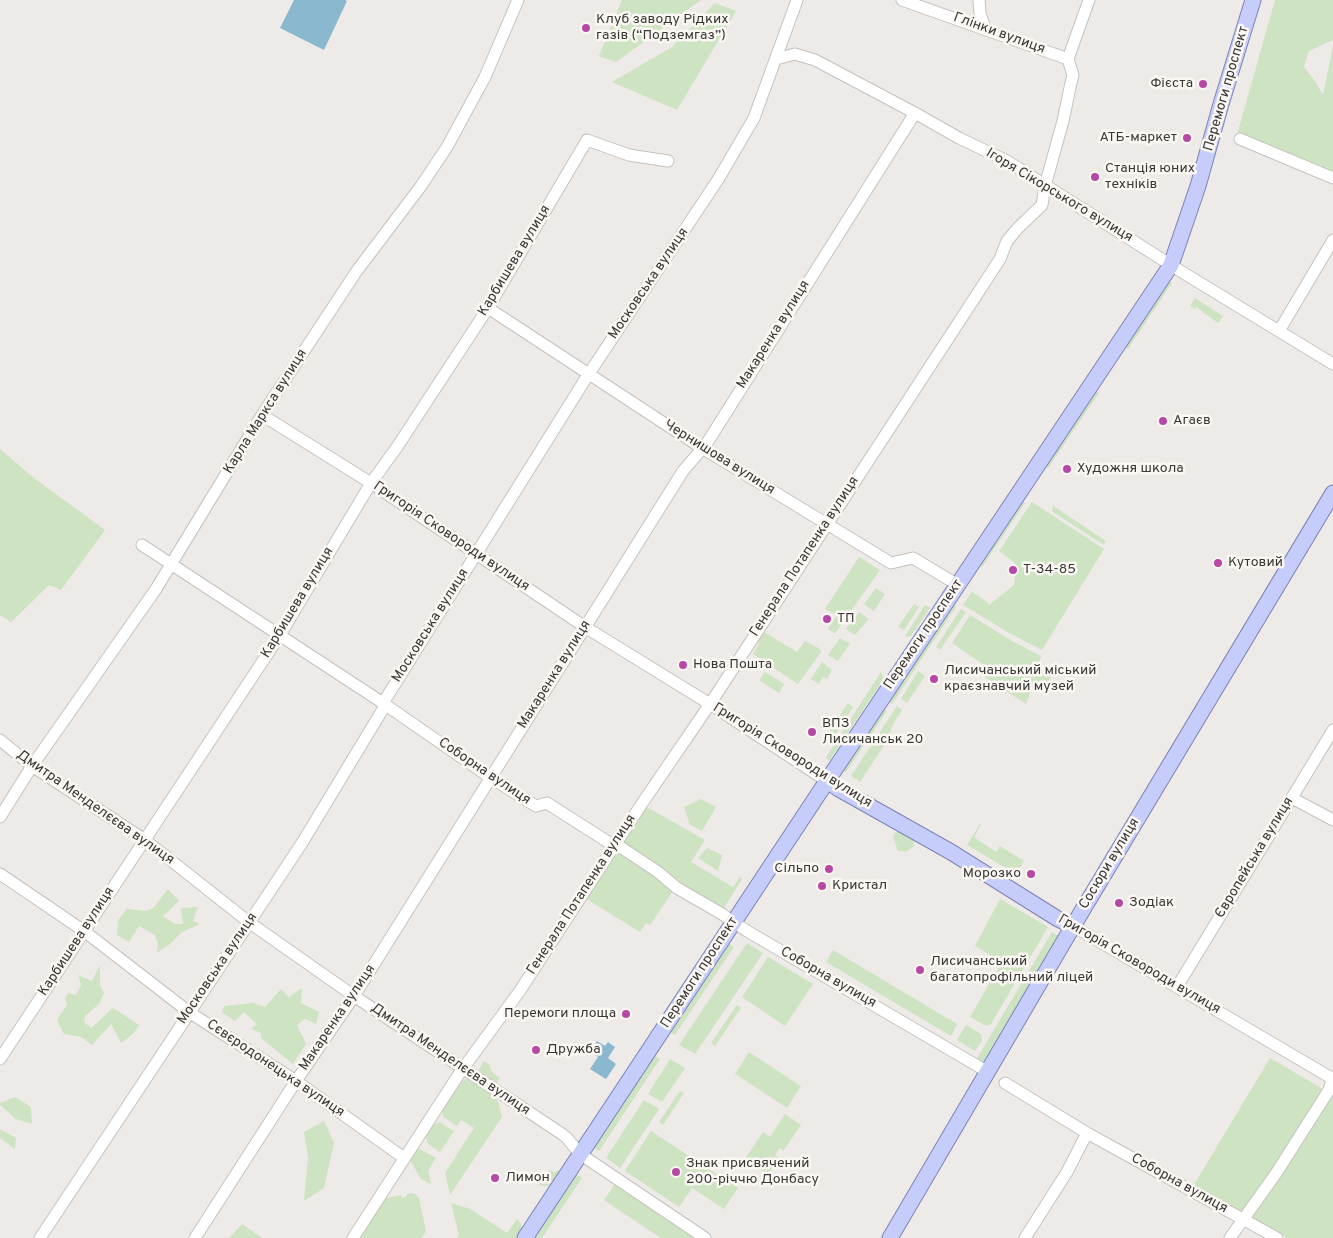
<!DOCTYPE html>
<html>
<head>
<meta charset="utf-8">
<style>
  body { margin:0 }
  canvas { display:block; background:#eeeae7 }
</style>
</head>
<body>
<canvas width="1333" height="1238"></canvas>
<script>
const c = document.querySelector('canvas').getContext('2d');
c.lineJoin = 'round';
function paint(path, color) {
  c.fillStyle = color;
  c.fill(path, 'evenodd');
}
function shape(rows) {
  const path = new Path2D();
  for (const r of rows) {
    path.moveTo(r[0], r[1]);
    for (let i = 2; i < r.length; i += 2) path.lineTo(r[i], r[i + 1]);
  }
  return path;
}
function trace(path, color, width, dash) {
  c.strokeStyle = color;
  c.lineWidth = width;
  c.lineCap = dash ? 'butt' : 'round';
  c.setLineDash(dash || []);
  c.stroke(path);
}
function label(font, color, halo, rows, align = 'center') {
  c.font = font + ' Overpass,sans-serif';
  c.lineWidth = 5;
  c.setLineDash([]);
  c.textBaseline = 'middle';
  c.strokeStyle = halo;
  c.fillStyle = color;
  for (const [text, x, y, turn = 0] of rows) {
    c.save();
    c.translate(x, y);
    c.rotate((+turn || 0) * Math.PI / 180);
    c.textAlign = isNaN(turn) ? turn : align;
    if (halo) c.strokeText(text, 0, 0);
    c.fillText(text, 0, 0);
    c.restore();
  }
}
const green = shape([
  [622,0,701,0,616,62,599,56],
  [1275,0,1333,0,1333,40,1309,51,1304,67,1315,81,1323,95,1333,45,1333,174,1237,135],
  [715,3,736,11,677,110,612,82,672,47],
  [1167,280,1172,283,1128,349,1123,345],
  [1195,298,1223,316,1218,323,1196,307,1195,309,1190,306],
  [1095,391,1099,393,1048,468,1043,465],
  [0,449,34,478,105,530,61,590,49,585,11,622,0,615],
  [1020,500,1025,503,982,567,978,565],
  [1032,502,1104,549,1042,650,1011,634,963,605,972,592,987,602,989,605,1014,585,1015,575,1018,569,1014,562,999,551],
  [1052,505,1106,541,1104,545,1053,512],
  [859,557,880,570,836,632,834,633,828,629,837,615,825,609],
  [876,588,885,594,874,611,864,604],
  [914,604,919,607,904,630,898,627],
  [952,604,956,607,892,704,887,701],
  [925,605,930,608,911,636,907,637,905,636],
  [961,609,966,612,940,650,936,647],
  [859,612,869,619,855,635,846,629],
  [970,615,1012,641,1041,656,1038,668,1051,676,1043,692,1033,686,1026,704,979,673,984,665,952,643],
  [764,632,797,652,805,641,820,649,821,652,798,684,753,654,759,643,757,641],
  [840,638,850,644,838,661,828,655],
  [822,662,832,670,827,679,823,677,819,684,811,679],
  [918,671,925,676,907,703,901,699],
  [765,672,784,684,779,693,759,680],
  [881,672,884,678,829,761,826,757],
  [848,703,853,707,835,735,830,731],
  [897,706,902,710,892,726,889,738,860,782,851,776],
  [882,708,887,711,846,772,841,769],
  [701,799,716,807,702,831,690,825,684,807],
  [645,806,705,840,691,862,733,887,740,877,742,879,722,911,679,884,623,846,622,839],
  [980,824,981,825,974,837,996,852,1000,846,1024,861,1016,874,967,845],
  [899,831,913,837,914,846,906,852,898,851,893,837,895,833],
  [707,848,722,855,718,871,698,858],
  [620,849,673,891,650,925,646,923,640,932,585,898,616,850],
  [168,889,179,901,163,916,175,924,183,924,181,908,198,907,193,921,200,924,182,932,170,944,157,953,158,944,155,935,139,926,129,942,117,935,118,920,127,909,147,911,154,907],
  [1000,899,1048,927,991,1024,986,1026,970,1017,1002,962,975,946],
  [1052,932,1059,936,986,1062,982,1063,976,1060],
  [728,943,734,947,675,1035,669,1031],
  [747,943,763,953,695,1054,679,1045],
  [833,950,957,1024,951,1036,826,962],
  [768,957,813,984,785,1026,742,997],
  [100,965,100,985,104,993,99,1004,85,1016,84,1022,91,1028,113,1008,139,1025,133,1034,121,1043,111,1024,92,1045,81,1037,64,1034,57,1020,67,1005,65,999,68,993,76,995,81,985,78,975,92,981],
  [302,988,301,1003,319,1012,316,1024,305,1019,297,1025,306,1044,293,1064,261,1038,261,1033,251,1029,257,1024,244,1012,235,1021,222,1012,224,1006,253,1003,265,1007,281,989,289,997],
  [737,1005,741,1008,715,1046,711,1043],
  [966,1025,981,1034,982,1040,975,1051,957,1040],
  [749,1052,801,1086,787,1108,735,1074],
  [653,1055,660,1059,599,1151,592,1147],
  [1270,1058,1333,1095,1333,1238,1287,1238,1192,1188],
  [670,1059,685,1068,662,1102,648,1094],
  [484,1061,489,1064,492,1072,500,1078,496,1084,478,1071],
  [467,1078,493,1094,498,1102,502,1117,450,1195,445,1173,474,1128,461,1120,457,1126,443,1117,442,1110,462,1081],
  [680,1091,684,1093,663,1125,659,1122],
  [15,1097,31,1107,32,1124,16,1119,0,1105,0,1103],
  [644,1100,659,1109,620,1168,606,1158],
  [785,1114,801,1125,784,1150,780,1148,775,1155,779,1158,768,1175,745,1159,763,1132,770,1137],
  [324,1121,334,1143,324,1188,304,1201,308,1158,304,1132],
  [439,1122,454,1131,440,1152,428,1144,426,1138,432,1125],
  [0,1129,16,1138,15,1149,0,1138],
  [651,1131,738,1188,724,1209,692,1188,679,1207,625,1171],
  [418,1148,436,1158,428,1170,431,1184,421,1179,411,1162,410,1159,415,1150],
  [549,1170,554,1172,561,1170,551,1185,545,1186,539,1185],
  [576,1174,582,1178,542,1238,535,1238],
  [615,1184,690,1233,694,1238,661,1238,604,1200],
  [411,1193,415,1194,419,1198,426,1231,421,1238,358,1238,382,1199,401,1195,402,1198,407,1196,407,1194],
  [451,1203,470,1209,507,1233,517,1219,521,1224,522,1230,517,1238,457,1238,459,1235],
  [242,1224,262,1238,229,1238]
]);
const water = shape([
  [294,0,345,0,347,1,324,50,280,28],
  [597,1041,605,1046,608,1042,615,1047,608,1058,616,1064,606,1079,590,1069,598,1057,590,1052]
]);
const minor = shape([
  [902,0,1068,59],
  [979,0,980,13,985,29],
  [776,59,795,54,815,60,915,113,959,138,1007,161,1182,272,1333,364],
  [1240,139,1333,178],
  [488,308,702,448,891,563,913,558,958,585],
  [1279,331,1333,240],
  [262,415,371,483,585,627,710,704,827,781],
  [142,545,383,703,491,778,536,806,547,803,608,842,616,844,658,872,677,888,722,914,747,931,988,1072],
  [0,740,32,766,145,840,250,923,354,996,562,1134,567,1138,580,1154,705,1238],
  [1292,798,1333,820],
  [0,817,32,766,156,589,262,415,356,272,421,186,447,147,485,77,518,0],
  [0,874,84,931,189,1012,296,1081,404,1158],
  [1073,926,1333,1079],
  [1177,987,1333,730],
  [0,1059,280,635,371,483,397,447,488,308,587,140,629,155,668,161],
  [1005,1083,1087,1133,1277,1238],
  [40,1238,302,843,383,709,383,703,588,375,719,178,754,118,797,0],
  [195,1238,296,1081,354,996,683,471,707,443,915,113],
  [353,1238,459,1074,519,992,641,805,710,704,1000,259,1007,241,1018,228,1042,205,1045,186,1063,121,1071,83,1073,75,1068,59,1089,0],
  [1025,1238,1067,1172,1087,1133],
  [1230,1238,1277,1172,1329,1090,1333,1077]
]);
const major = shape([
  [827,781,839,789,951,852,1058,919,1073,926],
  [525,1238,827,781,1171,265,1198,186,1221,104,1253,0],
  [890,1238,1073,926,1333,493]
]);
const markers = [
  [586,28,5,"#b848a5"],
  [1203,84,5,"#b848a5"],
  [1187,138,5,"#b848a5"],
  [1095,177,5,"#b848a5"],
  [1163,421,5,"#b848a5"],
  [1067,469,5,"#b848a5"],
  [1218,563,5,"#b848a5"],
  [1013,570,5,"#b848a5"],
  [827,619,5,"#b848a5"],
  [683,665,5,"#b848a5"],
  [934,679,5,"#b848a5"],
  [812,732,5,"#b848a5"],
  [829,869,5,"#b848a5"],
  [1031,874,5,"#b848a5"],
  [822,886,5,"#b848a5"],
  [1119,903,5,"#b848a5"],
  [920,970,5,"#b848a5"],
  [626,1014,5,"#b848a5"],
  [536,1050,5,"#b848a5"],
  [676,1172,5,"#b848a5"],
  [495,1178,5,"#b848a5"]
];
const poiNames = [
  ["Клуб заводу Рідких",596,20],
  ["газів (“Подземгаз”)",596,36],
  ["Фієста",1193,84,"right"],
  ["АТБ-маркет",1177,138,"right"],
  ["Станція юних",1105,169],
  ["техніків",1105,185],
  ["Агаєв",1173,421],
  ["Художня школа",1077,469],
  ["Кутовий",1228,563],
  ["Т-34-85",1023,570],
  ["ТП",837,619],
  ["Нова Пошта",693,665],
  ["Лисичанський міський",944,671],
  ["краєзнавчий музей",944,687],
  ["ВПЗ",822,724],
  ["Лисичанськ 20",822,740],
  ["Сiльпо",819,869,"right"],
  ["Морозко",1021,874,"right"],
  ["Кристал",832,886],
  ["Зодіак",1129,903],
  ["Лисичанський",930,962],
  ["багатопрофільний ліцей",930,978],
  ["Перемоги площа",616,1014,"right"],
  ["Дружба",546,1050],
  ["Знак присвячений",686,1164],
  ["200-річчю Донбасу",686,1180],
  ["Лимон",505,1178]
];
const streetNames = [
  ["Глінки вулиця",999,34,20],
  ["Перемоги проспект",1227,89,-74],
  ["Ігоря Сікорського вулиця",1059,196,31],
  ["Карбишева вулиця",515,261,-59],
  ["Московська вулиця",649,284,-56],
  ["Макаренка вулиця",774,335,-58],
  ["Карла Маркса вулиця",266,412,-58],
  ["Чернишова вулиця",719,458,32],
  ["Григорія Сковороди вулиця",451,537,34],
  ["Генерала Потапенка вулиця",805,557,-57],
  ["Карбишева вулиця",298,603,-59],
  ["Московська вулиця",431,626,-58],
  ["Перемоги проспект",924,635,-56],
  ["Макаренка вулиця",555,675,-58],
  ["Григорія Сковороди вулиця",792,756,32],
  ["Соборна вулиця",484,772,34],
  ["Дмитра Менделєєва вулиця",95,808,35],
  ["Європейська вулиця",1255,858,-59],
  ["Сосюри вулиця",1110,864,-59],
  ["Генерала Потапенка вулиця",582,895,-57],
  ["Карбишева вулиця",77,942,-57],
  ["Григорія Сковороди вулиця",1139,965,30],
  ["Московська вулиця",218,969,-56],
  ["Перемоги проспект",700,973,-57],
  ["Соборна вулиця",828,978,30],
  ["Макаренка вулиця",338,1018,-56],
  ["Дмитра Менделєєва вулиця",450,1060,34],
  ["Сєвєродонецька вулиця",275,1069,34],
  ["Соборна вулиця",1179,1184,29]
];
paint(green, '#cde3c2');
paint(water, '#8ab8cf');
trace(minor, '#c5c2be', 13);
trace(major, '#7c83b5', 17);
trace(minor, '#fff', 11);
trace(major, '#c6cdfb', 15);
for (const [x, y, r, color] of markers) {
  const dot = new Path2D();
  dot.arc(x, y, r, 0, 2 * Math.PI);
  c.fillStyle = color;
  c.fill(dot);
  trace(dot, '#fbf8f4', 2);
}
label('14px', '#3a3837', '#fbf8f4', poiNames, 'left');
label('14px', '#3a3837', '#fbf8f4', streetNames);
</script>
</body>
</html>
